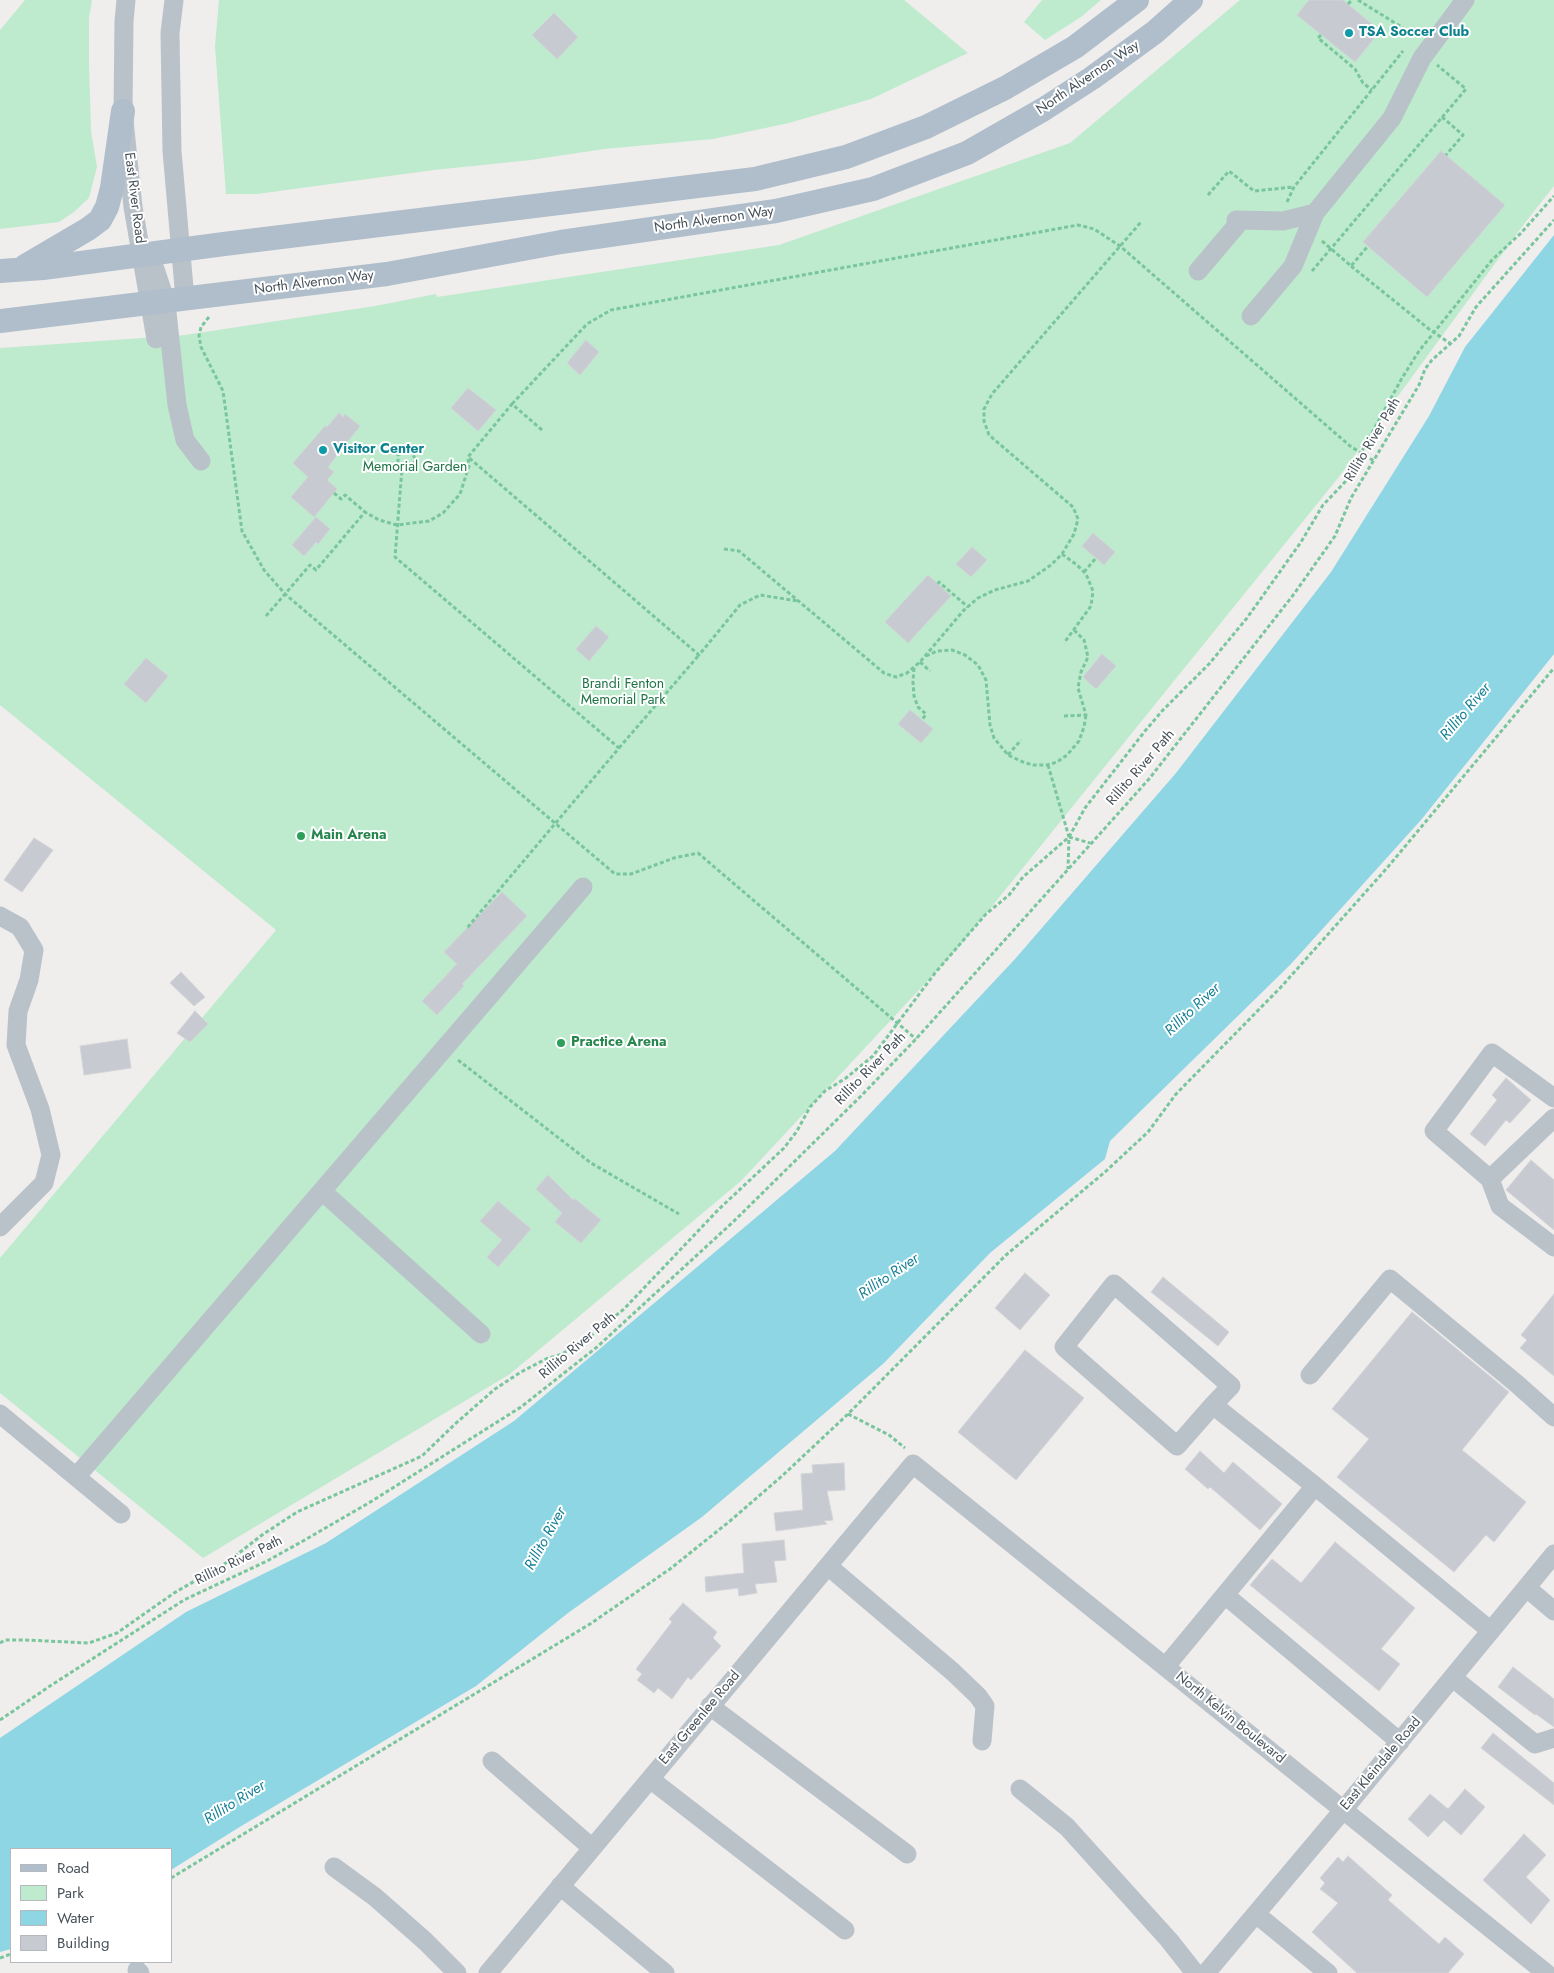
<!DOCTYPE html>
<html>
<head>
<meta charset="utf-8">
<style>
  body { margin:0 }
  #map { position:relative; width:1554px; height:1973px; overflow:hidden; background:#f0eded; font-family:Jost,sans-serif }
  canvas { display:block }
  .legend { position:absolute; left:10px; top:1848px; width:162px; height:115px; box-sizing:border-box; background:#fff; border:1px solid #b5b9bd; margin:0; padding:6px 9px; list-style:none; font-size:15px; color:#475159 }
  .legend li { display:flex; align-items:center; gap:10px; height:25px }
  .legend b { width:25px; border:1px solid #b5b9bd }
</style>
</head>
<body>
<div id="map">
<canvas width="1554" height="1973"></canvas>
<ul class="legend">
<li><b style="height:6px;background:#afbeca"></b>Road</li>
<li><b style="height:14px;background:#beebcd"></b>Park</li>
<li><b style="height:14px;background:#8fd6e4"></b>Water</li>
<li><b style="height:14px;background:#c7cad0"></b>Building</li>
</ul>
</div>
<script>
const c = document.querySelector('canvas').getContext('2d');
c.lineJoin = 'round';
function paint(path, color) {
  c.fillStyle = color;
  c.fill(path, 'evenodd');
}
function shape(rows) {
  const path = new Path2D();
  for (const r of rows) {
    path.moveTo(r[0], r[1]);
    for (let i = 2; i < r.length; i += 2) path.lineTo(r[i], r[i + 1]);
  }
  return path;
}
function trace(path, color, width, dash) {
  c.strokeStyle = color;
  c.lineWidth = width;
  c.lineCap = dash ? 'butt' : 'round';
  c.setLineDash(dash || []);
  c.stroke(path);
}
function label(font, color, halo, rows, align = 'center') {
  c.font = font + ' Jost,sans-serif';
  c.lineWidth = 4;
  c.setLineDash([]);
  c.textBaseline = 'middle';
  c.strokeStyle = halo;
  c.fillStyle = color;
  for (const [text, x, y, turn = 0] of rows) {
    c.save();
    c.translate(x, y);
    c.rotate((+turn || 0) * Math.PI / 180);
    c.textAlign = isNaN(turn) ? turn : align;
    if (halo) c.strokeText(text, 0, 0);
    c.fillText(text, 0, 0);
    c.restore();
  }
}
const green = shape([
  [25,0,92,0,89,18,89,63,91,131,97,167,89,198,74,212,59,222,0,229,0,30],
  [219,0,904,0,968,53,871,99,789,123,713,139,604,149,531,160,434,170,257,194,226,194,215,46],
  [1042,0,1101,0,1081,17,1045,40,1024,22],
  [1240,0,1554,0,1554,186,1524,224,1338,478,959,947,741,1181,510,1374,203,1558,0,1393,0,1258,276,930,0,705,0,348,185,335,375,306,436,294,437,297,779,245,1070,143]
]);
const water = shape([
  [1554,235,1554,654,1421,820,1290,965,1110,1141,1105,1159,990,1253,884,1363,702,1517,568,1613,476,1686,238,1828,171,1870,171,1849,11,1849,11,1949,0,1952,0,1738,186,1612,326,1543,514,1421,835,1151,1015,959,1176,773,1331,572,1429,416,1465,347]
]);
const building = shape([
  [1309,0,1343,0,1380,31,1355,62,1297,15,1309,0],
  [554,13,578,37,557,59,532,35,554,13],
  [1441,151,1505,205,1427,297,1363,242,1441,151],
  [586,340,599,352,580,375,567,363,586,340],
  [468,388,496,410,478,431,451,408,468,388],
  [339,413,343,417,345,414,360,426,328,467,334,472,327,480,337,489,314,517,291,497,308,477,293,463,325,426,327,427,339,413],
  [316,517,330,529,318,544,316,542,304,556,292,545,316,517],
  [1093,533,1115,552,1104,565,1082,546,1093,533],
  [972,547,987,560,971,577,956,564,972,547],
  [928,575,951,596,908,643,885,622,928,575],
  [596,626,609,637,589,661,576,649,596,626],
  [1102,654,1116,666,1096,689,1083,677,1102,654],
  [146,658,168,676,146,703,124,684,146,658],
  [910,710,933,729,921,743,898,724,910,710],
  [34,838,53,850,22,892,4,880,34,838],
  [502,892,527,916,462,984,464,986,437,1015,422,1001,457,964,444,952,502,892],
  [181,972,205,997,194,1006,170,983,181,972],
  [195,1011,208,1024,190,1042,177,1033,195,1011],
  [127,1039,131,1068,84,1075,80,1046,127,1039],
  [1506,1078,1531,1100,1510,1123,1506,1120,1485,1146,1470,1134,1497,1100,1492,1095,1506,1078],
  [1531,1160,1554,1180,1554,1230,1506,1190,1531,1160],
  [548,1175,573,1200,574,1198,601,1220,581,1243,555,1222,562,1213,536,1189,548,1175],
  [498,1201,531,1229,498,1267,487,1257,502,1240,480,1221,498,1201],
  [1025,1273,1050,1295,1020,1330,995,1308,1025,1273],
  [1163,1277,1229,1332,1218,1346,1151,1292,1163,1277],
  [1554,1294,1554,1376,1520,1348,1527,1340,1521,1335,1554,1294],
  [1412,1312,1509,1392,1462,1450,1526,1502,1494,1542,1486,1535,1454,1572,1337,1477,1369,1439,1332,1409,1412,1312],
  [1025,1350,1084,1398,1016,1480,958,1432,1025,1350],
  [1200,1451,1224,1473,1233,1462,1282,1504,1260,1530,1210,1487,1208,1489,1185,1469,1200,1451],
  [844,1463,845,1490,827,1491,833,1520,824,1521,827,1524,776,1531,774,1513,803,1510,801,1474,813,1473,812,1465,844,1463],
  [784,1540,786,1560,774,1561,777,1582,755,1584,757,1593,739,1596,738,1588,706,1592,705,1577,744,1573,742,1544,784,1540],
  [1335,1542,1415,1608,1381,1649,1400,1664,1379,1691,1250,1585,1272,1559,1301,1583,1335,1542],
  [683,1603,717,1632,713,1638,721,1646,691,1680,688,1677,672,1699,658,1688,654,1693,637,1680,642,1674,636,1669,672,1622,669,1619,683,1603],
  [1513,1667,1554,1699,1554,1727,1536,1714,1535,1715,1498,1687,1513,1667],
  [1493,1733,1554,1783,1554,1805,1481,1748,1493,1733],
  [1465,1789,1485,1807,1461,1835,1444,1820,1428,1837,1408,1819,1430,1794,1448,1809,1465,1789],
  [1524,1834,1546,1855,1526,1877,1550,1900,1531,1924,1483,1880,1524,1834],
  [1348,1856,1392,1895,1388,1900,1439,1944,1445,1937,1464,1954,1448,1973,1357,1973,1312,1932,1338,1903,1320,1889,1325,1883,1320,1878,1338,1857,1343,1862,1348,1856]
]);
const path = shape([
  [1358,0,1416,36],
  [1348,4,1352,0],
  [1321,35,1318,38,1355,69,1363,83,1372,90],
  [1442,117,1463,135,1446,155],
  [1208,195,1229,171,1254,191,1293,187],
  [1287,202,1294,187,1403,51],
  [1322,241,1351,266,1368,246],
  [1351,266,1429,329,1451,344],
  [1312,271,1466,89,1437,65],
  [209,317,201,327,199,336,201,347,223,391,242,531,264,570,285,594,615,874,631,874,674,858,698,853,916,1039],
  [512,404,587,324,611,310,1078,225,1094,229,1120,246,1350,446,1374,461],
  [542,430,512,404,468,457,699,655,740,605,760,595,798,601],
  [402,468,398,462,398,455,404,451,411,452,415,458,414,464,409,468,402,468,395,557,619,748,467,928],
  [334,493,341,499,345,495,365,512],
  [724,549,739,551,884,673,896,677,907,673,920,662,963,611,978,598,995,590,1028,581,1051,565,1062,554,1074,534,1078,519,1073,507,989,435,984,421,984,409,992,394,1141,222],
  [1062,554,1077,565,1086,574,1093,591,1091,606,1064,643],
  [1084,572,1096,558],
  [938,584,939,582,968,607],
  [266,616,310,565,316,570,365,512,379,520,397,525,429,521,443,513,460,494,469,466,468,457],
  [926,656,937,651,952,650,965,655,978,665,986,680,990,725,994,738,1008,755,1023,762,1033,765,1047,765,1057,762,1067,755,1079,741,1084,727,1086,715],
  [920,662,930,671],
  [914,668,913,682,914,696,918,707,926,714,922,720],
  [1064,716,1086,715,1078,688,1081,672,1088,657,1084,640,1074,630],
  [619,748,699,655],
  [1008,755,1021,740],
  [1048,765,1069,837,1068,869],
  [1069,837,1090,843],
  [458,1060,591,1163,679,1214],
  [848,1414,889,1435,905,1448],
  [0,1643,5,1640,25,1640,89,1643,117,1633,174,1593,226,1563,262,1535,297,1512,422,1456,455,1424,495,1389,521,1372,546,1359,562,1354,584,1341,624,1309,718,1210,784,1148,797,1131,810,1107,825,1091,846,1078,873,1056,935,973,986,914,1009,895,1023,877,1069,837,1085,808,1145,731,1163,710,1209,664,1247,618,1301,542,1323,505,1345,482,1402,378,1419,351,1492,260,1521,233,1554,196],
  [0,1720,50,1686,184,1600,267,1561,303,1541,372,1501,521,1407,597,1347,733,1222,862,1095,916,1039,1149,779,1294,594,1335,536,1351,498,1419,385,1425,369,1432,360,1459,336,1476,307,1554,220],
  [171,1878,590,1624,670,1569,730,1521,782,1476,848,1414,1006,1255,1105,1172,1148,1132,1176,1094,1281,987,1387,868,1554,668],
  [0,1958,11,1954]
]);
const minor = shape([
  [126,0,124,21,123,111,133,207,156,339],
  [174,0,170,33,172,151,185,299],
  [1315,213,1392,118,1422,58,1465,0],
  [145,259,155,269,162,290,167,312,177,405,185,440,201,461],
  [1198,271,1237,225,1236,220,1283,221,1315,213,1293,266,1251,316],
  [0,916,20,927,34,950,29,980,18,1011,16,1045,40,1109,51,1155,44,1183,0,1227],
  [1554,1098,1492,1053,1434,1131,1490,1179,1500,1206,1554,1247],
  [1490,1179,1554,1118],
  [322,1191,481,1334],
  [1310,1375,1390,1279,1517,1384,1554,1417],
  [1213,1405,1177,1446,1064,1347,1114,1284,1231,1386,1213,1405,1315,1486],
  [0,1414,121,1514],
  [76,1477,583,887],
  [828,1566,953,1672,978,1696,985,1706,982,1741],
  [1527,1588,1554,1611],
  [1225,1595,1400,1742],
  [1166,1666,1315,1486,1491,1631],
  [1453,1678,1535,1744,1554,1738],
  [710,1706,907,1854],
  [492,1761,592,1848],
  [650,1779,845,1930],
  [1020,1789,1067,1827,1169,1940,1195,1973],
  [334,1867,375,1897,425,1941,457,1973],
  [560,1886,665,1973],
  [1256,1914,1328,1973],
  [137,1970,140,1973],
  [488,1973,913,1464,1546,1973],
  [1206,1973,1344,1809,1554,1554]
]);
const major = shape([
  [25,266,88,229,100,220,107,207,112,188,123,111],
  [0,271,43,268,224,244,755,179,846,157,926,127,1005,88,1075,47,1137,0],
  [0,321,387,274,561,242,776,211,873,189,967,153,1044,109,1092,78,1155,32,1191,0]
]);
const markers = [
  [1349,33,5,"#0f9aa8"],
  [323,450,5,"#0f9aa8"],
  [301,836,5,"#2e9e5b"],
  [561,1043,5,"#2e9e5b"]
];
const cultureNames = [
  ["TSA Soccer Club",1359,33],
  ["Visitor Center",333,450]
];
const streetNames = [
  ["North Alvernon Way",1088,78,-34],
  ["East River Road",134,198,83],
  ["North Alvernon Way",714,220,-8],
  ["North Alvernon Way",314,283,-7],
  ["Rillito River Path",1373,440,-59],
  ["Rillito River Path",1141,768,-49],
  ["Rillito River Path",871,1069,-46],
  ["Rillito River Path",578,1346,-40],
  ["Rillito River Path",239,1561,-26],
  ["East Greenlee Road",700,1718,-50],
  ["North Kelvin Boulevard",1230,1718,39],
  ["East Kleindale Road",1381,1764,-50]
];
const parkNames = [
  ["Memorial Garden",415,468],
  ["Brandi Fenton",623,685],
  ["Memorial Park",623,701]
];
const leisureNames = [
  ["Main Arena",311,836],
  ["Practice Arena",571,1043]
];
const waterNames = [
  ["Rillito River",1466,712,-50],
  ["Rillito River",1193,1010,-43],
  ["Rillito River",889,1277,-34],
  ["Rillito River",546,1539,-61],
  ["Rillito River",235,1803,-32]
];
paint(green, '#beebcd');
paint(water, '#8fd6e4');
paint(building, '#c7cad0');
trace(building, '#d2d4d8', 1);
trace(path, '#79c69d', 3, [4, 2.5]);
trace(minor, '#bac2c9', 19);
trace(major, '#afbeca', 24);
for (const [x, y, r, color] of markers) {
  const dot = new Path2D();
  dot.arc(x, y, r, 0, 2 * Math.PI);
  c.fillStyle = color;
  c.fill(dot);
  trace(dot, '#fff', 2);
}
label('bold 14px', '#0d838f', '#fff', cultureNames, 'left');
label('14px', '#475159', '#fff', streetNames);
label('14px', '#1e7445', '#fff', parkNames);
label('bold 14px', '#27864d', '#fff', leisureNames, 'left');
label('italic 15px', '#178095', '#fff', waterNames);
</script>
</body>
</html>
